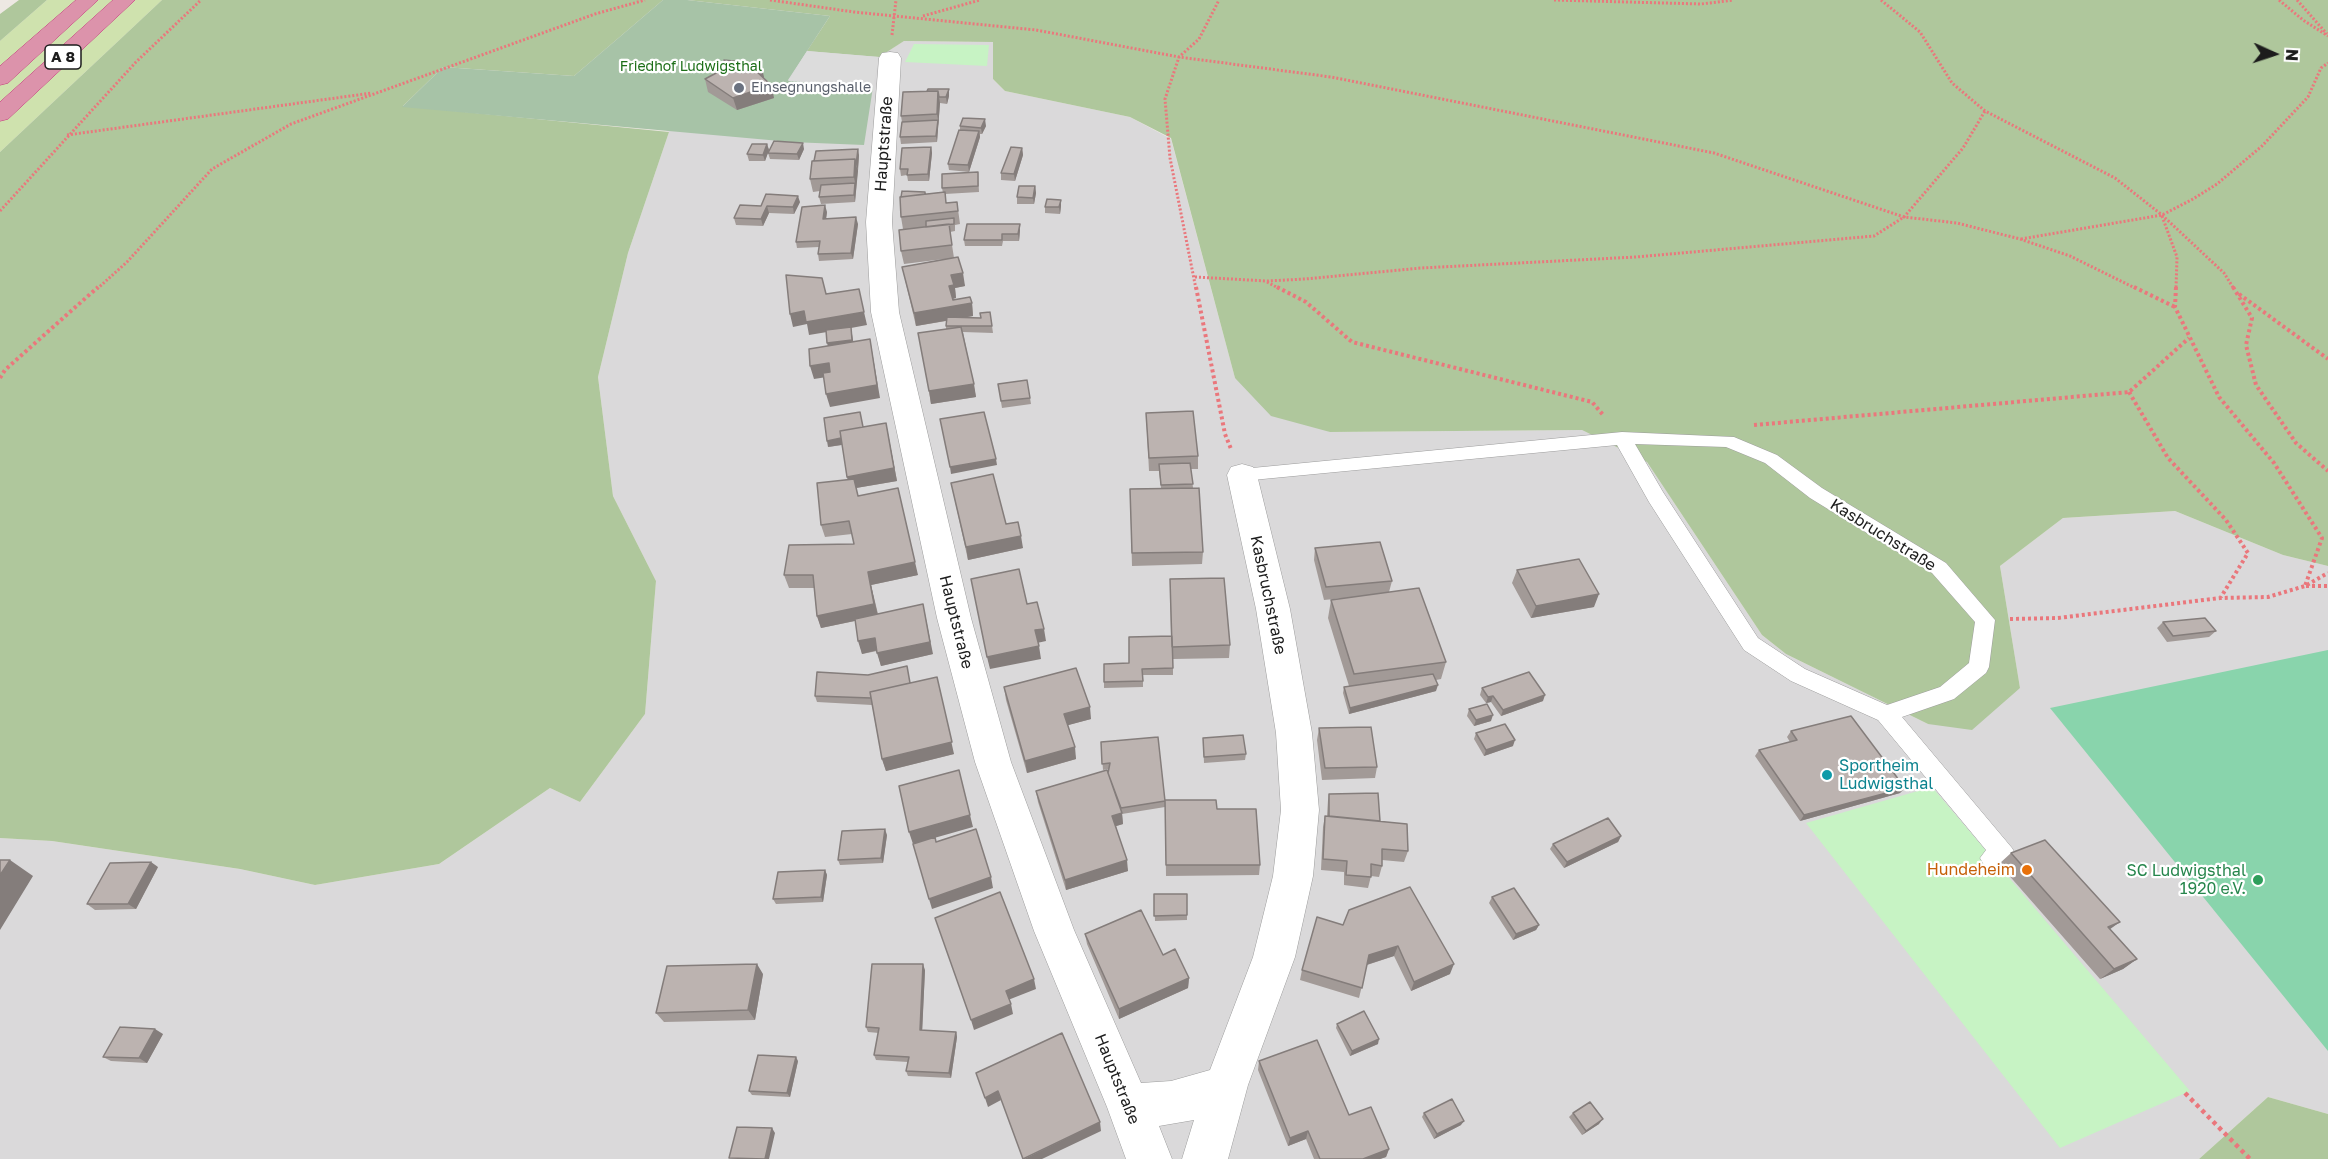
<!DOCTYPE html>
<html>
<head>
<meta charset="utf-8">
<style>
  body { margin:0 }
  #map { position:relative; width:2328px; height:1159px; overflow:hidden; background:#ede8e3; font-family:"Golos Text",sans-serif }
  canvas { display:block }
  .north { position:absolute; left:2244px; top:24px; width:60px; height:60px; -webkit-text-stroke:4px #fff; paint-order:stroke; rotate:93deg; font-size:16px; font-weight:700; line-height:24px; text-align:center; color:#1c1c1c }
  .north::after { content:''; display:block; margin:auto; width:21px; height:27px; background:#1c1c1c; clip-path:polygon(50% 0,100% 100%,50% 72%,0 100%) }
</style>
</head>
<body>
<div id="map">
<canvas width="2328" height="1159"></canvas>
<div class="north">N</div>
</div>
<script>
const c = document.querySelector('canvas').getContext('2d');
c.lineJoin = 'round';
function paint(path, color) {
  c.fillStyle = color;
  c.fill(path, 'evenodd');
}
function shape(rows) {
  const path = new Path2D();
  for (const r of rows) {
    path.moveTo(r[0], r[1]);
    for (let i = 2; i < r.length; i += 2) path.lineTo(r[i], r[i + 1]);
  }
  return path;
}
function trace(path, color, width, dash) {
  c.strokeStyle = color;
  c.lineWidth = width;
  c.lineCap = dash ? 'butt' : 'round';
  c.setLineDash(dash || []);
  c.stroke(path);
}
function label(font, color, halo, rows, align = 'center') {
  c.font = font + ' "Golos Text",sans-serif';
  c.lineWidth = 4.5;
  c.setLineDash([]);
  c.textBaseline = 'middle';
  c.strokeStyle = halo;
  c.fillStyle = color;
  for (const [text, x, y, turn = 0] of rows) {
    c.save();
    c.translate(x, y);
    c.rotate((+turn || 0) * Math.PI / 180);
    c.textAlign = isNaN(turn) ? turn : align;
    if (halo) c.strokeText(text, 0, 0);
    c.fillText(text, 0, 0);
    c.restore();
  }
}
const residential = shape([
  [663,0,687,0,878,57,904,41,994,42,993,79,1005,91,1130,117,1171,139,1235,378,1330,432,1582,430,1647,462,1762,635,1786,654,1928,724,2020,688,2000,566,2063,518,2175,511,2283,555,2328,566,2328,1114,2268,1097,2199,1159,0,1159,0,838,52,841,240,869,315,885,439,864,550,788,580,802,645,714,656,581,613,496,598,377,628,253,669,132,574,76]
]);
const grass = shape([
  [47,0,162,0,0,152,0,41]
]);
const forest = shape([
  [19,0,47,0,0,41,0,14],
  [162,0,663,0,574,76,443,67,403,106,669,132,628,253,598,377,613,496,656,581,645,714,580,802,550,788,439,864,315,885,240,869,52,841,0,838,0,152],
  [687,0,2328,0,2328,566,2283,555,2175,511,2063,518,2000,566,2020,688,1972,730,1928,724,1786,654,1762,635,1647,462,1582,430,1330,432,1271,416,1235,378,1171,138,1130,117,1005,91,993,79,993,42,904,41,879,57,807,51,830,16],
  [2268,1097,2328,1114,2328,1159,2199,1159]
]);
const cemetery = shape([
  [663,0,687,0,830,16,788,80,873,87,864,145,791,142,402,107,443,67,574,76]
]);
const park = shape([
  [914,44,989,45,987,66,905,62],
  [1932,787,2190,1091,2060,1148,1806,823]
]);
const pitch = shape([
  [2328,650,2328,1051,2050,708]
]);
const parking = shape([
  [807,51,879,57,873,87,788,81]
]);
const pathFar2 = shape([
  [770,0,854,12,1036,30,1179,57,1331,77,1714,153,1904,217,1957,223,2020,239,2070,256,2137,289],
  [1554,0,1701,4,1733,0],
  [1881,0,1920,32,1952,83,1985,111,2115,178,2162,215,2224,273,2234,289],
  [2279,0,2303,20,2328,36],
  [2297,0,2327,34],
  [923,16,980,0],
  [892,35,896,0],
  [67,135,372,93],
  [0,211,136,62,201,0],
  [2162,216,2177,257,2176,289],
  [2021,239,2162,215,2193,199,2217,184,2262,146,2308,97,2321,68,2328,63],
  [1195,277,1267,281,1305,279,1421,268,1636,257,1874,236,1904,217,1963,148,1985,111],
  [1267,282,1280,289],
  [97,289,127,262,212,169,291,124,595,14,645,0],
  [1196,289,1170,158,1165,99,1179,57,1199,39,1219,0]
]);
const pathFar1 = shape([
  [1196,287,1225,434,1231,449],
  [1277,287,1306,302,1352,342,1592,402,1604,416],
  [2134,287,2175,307],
  [2176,287,2175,307,2219,397,2274,463,2322,538,2305,586],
  [2233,287,2252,318,2246,345,2256,385,2296,443,2328,471],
  [2239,294,2328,359],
  [0,378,5,370,98,287],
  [2129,392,2168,458,2226,520,2248,553,2221,597],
  [1754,425,2129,392,2189,338],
  [2306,586,2328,586],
  [2010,619,2058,618,2220,598,2268,597,2305,586,2328,573]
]);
const path = shape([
  [2185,1093,2250,1159]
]);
const lane = shape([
  [1622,432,1734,437,1777,455,1822,488,1946,563,1995,620,1989,667,1986,673,1954,699,1902,717,2012,848,2016,855,2012,862,1992,868,1984,865,1980,858,1986,850,1878,720,1791,681,1744,650,1649,502,1617,445,1242,481,1236,480,1233,475,1236,470,1242,469,1622,432],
  [1635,444,1726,447,1765,463,1810,498,1932,573,1975,622,1969,663,1940,687,1887,705,1805,669,1758,638,1663,492,1635,444]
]);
const street = shape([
  [890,52,898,53,901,58,892,222,899,312,971,618,1011,762,1074,930,1141,1083,1171,1081,1210,1070,1253,957,1273,876,1281,810,1276,733,1256,609,1227,475,1231,467,1242,464,1253,467,1257,475,1290,609,1312,733,1319,810,1313,876,1295,957,1248,1085,1228,1159,1182,1159,1194,1120,1159,1126,1172,1159,1126,1159,1107,1107,1034,931,975,762,937,618,871,312,866,222,879,58,882,53,890,52]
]);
const highway = shape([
  [76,0,98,0,8,83,0,85,0,66,76,0],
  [113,0,135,0,8,119,0,121,0,102,113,0]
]);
const wall = shape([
  [764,77,763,78,771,85,774,98,737,110,708,92,705,79],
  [949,89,949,96,947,104,940,103,937,142,901,144,900,137,902,122,901,116,927,91],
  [960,126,986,126,982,134,980,134,980,137,969,172,949,170,948,164,960,130],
  [767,144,769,150,765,161,749,161,747,154],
  [931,147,932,153,929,181,908,181,907,175,901,176,900,169],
  [1022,148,1023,155,1015,181,1001,180,1001,173],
  [804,149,799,160,770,159,768,153],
  [859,155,855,202,821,204,819,197,820,191,813,192,810,179],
  [978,172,979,192,945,194,946,203,957,202,960,224,955,225,955,231,950,232,954,258,965,286,955,288,956,298,953,299,953,300,972,303,973,316,967,317,992,326,993,333,963,332,976,397,931,404,929,391,946,329,946,321,916,326,902,267,944,259,904,264,901,251,903,229,901,217,925,194,943,193,942,188],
  [1035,186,1036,193,1034,204,1017,204,1017,197],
  [800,202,794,214,769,213,763,226,736,225,734,218,761,206],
  [1061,206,1060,214,1045,213,1045,207],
  [827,212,826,219,858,224,853,259,819,261,818,254,819,247,797,248,796,242],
  [1020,230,1019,241,1003,241,1002,246,965,246,964,240],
  [998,384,1030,398,1031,404,1002,408],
  [1146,413,1198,456,1198,469,1191,469,1193,488,1203,552,1202,564,1132,566,1130,489,1161,488,1159,471,1149,471],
  [886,423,897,481,856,488,858,496,918,575,871,585,878,614,933,654,881,666,877,651,862,654,855,621,821,628,817,616,814,588,789,588,784,575,854,544,852,534,825,537,821,525,848,480,842,445,828,447,863,427],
  [951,483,1006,524,1023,548,968,560],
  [1315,548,1392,581,1389,592,1446,662,1441,679,1436,680,1436,691,1349,714,1343,693,1344,687,1349,686,1328,618,1331,600,1344,598,1324,600,1314,560],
  [1517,570,1594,607,1531,618,1512,583],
  [1170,579,1230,645,1229,658,1173,659,1173,675,1143,675,1143,687,1104,688,1104,682,1129,663,1171,636],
  [2163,622,2216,631,2209,637,2167,642,2157,628],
  [911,683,954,754,886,771,882,759,872,705,817,702,815,696],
  [1004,687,1091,719,1068,725,1076,759,1027,773,1006,700],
  [1482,688,1543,701,1501,716,1491,702,1486,703,1480,695],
  [1469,709,1491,721,1474,726,1467,716],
  [1319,728,1377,767,1375,778,1322,780,1317,740],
  [1791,731,1900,793,1800,821,1755,756,1759,750,1790,742,1787,737],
  [1476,733,1513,746,1484,756,1474,739],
  [1203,738,1246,754,1245,760,1204,763],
  [1101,742,1165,801,1165,807,1122,814,1123,824,1116,826,1128,871,1066,890,1038,802,1036,791,1108,773,1108,769,1103,770],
  [1329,794,1380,821,1408,851,1404,862,1382,860,1382,866,1379,877,1371,876,1368,888,1344,885,1344,872,1321,870,1323,827,1325,816,1327,816,1328,800],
  [1165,800,1217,809,1260,865,1259,875,1166,876],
  [887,835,883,863,840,865,838,860],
  [1621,836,1618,842,1564,868,1550,849,1553,844],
  [2011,853,2110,929,2137,959,2123,969,2100,979,1999,864],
  [158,867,136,909,95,910,87,904],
  [825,870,827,875,823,902,776,904,773,899],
  [1154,894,1187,894,1187,920,1155,921],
  [1492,897,1539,925,1536,930,1513,940,1489,903],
  [1349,910,1450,974,1411,991,1394,956,1367,965,1359,998,1300,980,1302,970,1343,925],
  [1085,934,1189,978,1188,988,1119,1019,1087,944],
  [925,970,922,1030,956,1032,957,1037,951,1078,908,1076,906,1071,908,1062,876,1060,874,1055,879,1033,868,1032,866,1027],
  [763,974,755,1020,664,1022,656,1013],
  [1337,1024,1378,1044,1350,1056,1336,1028],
  [163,1034,147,1063,111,1061,103,1057],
  [798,1061,790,1097,752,1095,749,1091],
  [1259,1061,1349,1115,1389,1149,1386,1157,1380,1159,1314,1159,1306,1139,1288,1146,1258,1070],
  [1424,1113,1461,1125,1434,1139,1422,1117],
  [1573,1113,1599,1124,1582,1135,1569,1117]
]);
const shadedWall = shape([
  [761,64,764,77,760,84,756,71],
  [771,85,774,98,737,110,733,98],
  [949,89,949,96,947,104,946,97],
  [938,91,940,103,937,142,936,136,938,120,937,114],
  [985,119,986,126,982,134,981,128],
  [979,131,980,137,969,172,968,165],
  [803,143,804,149,799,160,797,154],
  [767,144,769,150,765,161,763,155],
  [931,147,932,153,929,181,928,174],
  [1022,148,1023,155,1015,181,1014,174],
  [858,149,859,155,858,171,856,165],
  [855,159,858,171,855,202,854,195,855,183,854,177],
  [1035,186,1036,193,1034,204,1033,198],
  [798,196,800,202,794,214,793,207],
  [1061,200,1061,206,1060,214,1059,207],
  [825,205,827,212,825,226,823,219],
  [767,206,769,213,763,226,761,219],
  [856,217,858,224,853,259,851,253],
  [1020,224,1020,230,1019,241,1018,234],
  [963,273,965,286,955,288,956,298,951,299,949,286,951,275],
  [972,303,973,316,916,326,914,313],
  [804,311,864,312,867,325,851,328,854,346,829,350,827,343,851,328,809,335,807,324,793,327,790,314],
  [870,339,880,398,830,407,826,394],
  [829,363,833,376,814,379,810,366],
  [974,384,976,397,931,404,929,391],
  [860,412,866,441,828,447,827,441],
  [886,423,897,481,850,489,847,477],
  [996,459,997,465,951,474,950,467],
  [898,488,918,575,871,585,878,616,821,628,817,616,868,572],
  [1021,536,1023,548,968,560,966,547],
  [1599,594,1594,607,1531,618,1536,606],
  [923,604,933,654,881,666,877,653],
  [1044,629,1046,641,1037,643,1035,630],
  [875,638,878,650,862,654,858,641],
  [1039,646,1041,659,990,669,987,657],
  [937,677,954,754,886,771,882,759],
  [1438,685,1436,691,1349,714,1350,708],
  [1545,695,1543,701,1501,716,1503,710],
  [1493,696,1491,702,1486,703,1488,697],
  [1090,707,1091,719,1065,726,1064,714],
  [1493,715,1491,721,1474,726,1476,720],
  [1515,740,1513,746,1484,756,1486,750],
  [1075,747,1076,759,1027,773,1025,761],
  [1905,788,1900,793,1800,821,1804,815],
  [1122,813,1123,824,1113,827,1112,816],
  [970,815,973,827,913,844,909,832],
  [885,829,887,835,883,863,881,858],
  [1621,836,1618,842,1564,868,1567,862],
  [10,860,33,876,0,930,0,875],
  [1127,860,1128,871,1066,890,1065,880],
  [151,862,158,867,136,909,128,904],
  [825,870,827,875,823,902,821,897],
  [991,877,993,888,932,909,929,899],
  [2120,922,2106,932,2108,927],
  [1539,925,1536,930,1513,940,1516,934],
  [1398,946,1394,956,1366,965,1369,955],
  [2137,959,2123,969,2100,979,2114,969],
  [757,964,763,974,755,1020,748,1010],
  [923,964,925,970,922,1035,920,1030],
  [1454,964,1450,974,1411,991,1414,982],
  [1189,978,1188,988,1119,1019,1119,1009],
  [1034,979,1036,989,1008,1000,1006,991],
  [1011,1004,1013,1014,974,1030,971,1020],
  [155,1029,163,1034,147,1063,139,1058],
  [956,1032,957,1037,951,1078,949,1073],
  [1379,1039,1378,1044,1350,1056,1352,1051],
  [796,1057,798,1061,790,1097,787,1093],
  [998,1091,1001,1100,988,1107,985,1098],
  [1603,1119,1599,1124,1582,1135,1586,1131],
  [1464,1121,1461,1125,1434,1139,1437,1134],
  [1100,1122,1101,1131,1042,1159,1024,1159],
  [772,1128,775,1133,769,1159,765,1159],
  [1308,1131,1306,1139,1288,1146,1290,1138],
  [1389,1149,1386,1157,1380,1159,1363,1159]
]);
const building = shape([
  [724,60,761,64,756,71,771,85,733,98,705,79,718,72,724,60],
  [928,89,949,89,946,97,939,97,938,91,927,91,928,89],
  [938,91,937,114,901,116,903,92,938,91],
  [963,118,985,119,981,128,960,126,963,118],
  [938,120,936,136,900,137,902,122,938,120],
  [959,130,979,131,968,165,948,164,959,130],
  [774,141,803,143,797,154,768,153,774,141],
  [752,144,767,144,763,155,747,154,752,144],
  [931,147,928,174,907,175,908,169,900,169,902,148,931,147],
  [1011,147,1022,148,1014,174,1001,173,1011,147],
  [858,149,856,165,855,159,814,161,816,151,858,149],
  [855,159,854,177,810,179,812,161,855,159],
  [978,172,978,186,942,188,942,174,978,172],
  [855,183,854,195,819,197,821,185,855,183],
  [1019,186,1035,186,1033,198,1017,197,1019,186],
  [902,191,925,192,925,194,901,197,902,191],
  [945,192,946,203,957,202,958,211,901,217,900,197,945,192],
  [766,194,798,196,793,207,767,206,761,219,734,218,740,205,761,206,766,194],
  [1047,199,1061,200,1059,207,1045,207,1047,199],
  [825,205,823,219,856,217,851,253,818,254,820,241,796,242,802,207,825,205],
  [954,218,954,224,926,227,926,221,954,218],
  [949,224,952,245,901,251,899,230,949,224],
  [967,224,1020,224,1018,234,1002,234,1002,240,964,240,967,224],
  [958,257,963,273,951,275,954,285,949,286,953,300,970,297,972,303,914,313,902,267,958,257],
  [786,275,822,278,826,294,859,289,864,312,806,322,804,311,790,314,786,275],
  [990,312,992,326,946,326,947,317,981,318,980,313,990,312],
  [851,327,852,340,827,343,826,330,851,327],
  [961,327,974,384,929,391,918,333,961,327],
  [870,339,877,385,826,394,823,373,830,372,829,363,810,366,809,349,870,339],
  [1027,380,1030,398,1001,401,998,384,1027,380],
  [1193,411,1198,456,1149,458,1146,413,1193,411],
  [860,412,863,427,840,431,841,438,827,441,824,418,860,412],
  [984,412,996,459,950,467,940,419,984,412],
  [886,423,894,468,847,477,840,431,886,423],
  [1190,463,1193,484,1161,485,1159,464,1190,463],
  [993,474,1006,524,1018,522,1021,536,966,547,951,483,993,474],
  [854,479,858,496,898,488,915,562,868,572,874,604,817,616,813,575,784,575,789,545,854,544,849,521,821,525,817,483,854,479],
  [1199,488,1203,552,1132,553,1130,489,1199,488],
  [1380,542,1392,581,1326,587,1315,548,1380,542],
  [1579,559,1599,594,1536,606,1517,570,1579,559],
  [1019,569,1027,604,1037,602,1044,629,1035,630,1039,646,987,657,971,579,1019,569],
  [1224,578,1230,645,1172,647,1170,579,1224,578],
  [1419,588,1446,662,1354,674,1331,600,1419,588],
  [923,604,930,642,877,653,875,638,858,641,855,619,923,604],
  [2205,618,2216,631,2173,636,2163,622,2205,618],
  [1172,636,1173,668,1142,669,1143,681,1104,682,1104,664,1129,663,1129,637,1172,636],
  [907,666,910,683,870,692,871,698,815,696,817,672,868,675,907,666],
  [1076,668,1090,707,1064,714,1075,747,1025,761,1004,687,1076,668],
  [1529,672,1545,695,1503,710,1493,696,1488,697,1482,688,1529,672],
  [1433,674,1438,685,1350,708,1344,687,1433,674],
  [937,677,952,742,882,759,870,692,937,677],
  [1487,704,1493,715,1476,720,1469,709,1487,704],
  [1851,716,1905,788,1804,815,1759,750,1797,740,1791,731,1851,716],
  [1505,724,1515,740,1486,750,1476,733,1505,724],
  [1371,727,1377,767,1325,768,1319,728,1371,727],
  [1243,735,1246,754,1204,757,1203,738,1243,735],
  [1158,737,1165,801,1121,808,1108,773,1110,763,1102,764,1101,742,1158,737],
  [959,770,970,815,909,832,899,786,959,770],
  [1107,770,1122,813,1112,816,1127,860,1065,880,1036,791,1107,770],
  [1378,793,1380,821,1329,816,1329,794,1378,793],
  [1165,800,1216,800,1217,809,1256,809,1260,865,1166,865,1165,800],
  [1325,816,1407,824,1408,851,1382,849,1382,866,1371,864,1371,877,1346,875,1347,861,1323,859,1325,816],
  [1608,818,1621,836,1567,862,1553,844,1608,818],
  [885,829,881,858,838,860,842,831,885,829],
  [976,829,991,877,929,899,913,844,935,837,936,842,976,829],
  [2045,840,2120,922,2108,927,2137,959,2114,969,2011,853,2045,840],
  [0,860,10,860,0,875,0,860],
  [151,862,128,904,87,904,110,863,151,862],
  [825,870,821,897,773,899,778,872,825,870],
  [1410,887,1454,964,1414,982,1398,946,1369,955,1362,988,1302,970,1317,917,1343,925,1349,910,1410,887],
  [1514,888,1539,925,1516,934,1492,897,1514,888],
  [1000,892,1034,979,1006,991,1011,1004,971,1020,935,918,1000,892],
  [1154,894,1187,894,1187,915,1154,916,1154,894],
  [1141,910,1163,955,1175,949,1189,978,1119,1009,1085,934,1141,910],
  [757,964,748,1010,656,1013,667,966,757,964],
  [872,964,923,964,920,1030,956,1032,949,1073,906,1071,909,1057,874,1055,879,1028,866,1027,872,964],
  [1364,1011,1379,1039,1352,1051,1337,1024,1364,1011],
  [120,1027,155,1029,139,1058,103,1057,120,1027],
  [1062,1033,1100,1122,1023,1159,998,1091,985,1098,976,1073,1062,1033],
  [1317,1040,1349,1115,1371,1107,1389,1149,1363,1159,1320,1159,1308,1131,1290,1138,1259,1061,1317,1040],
  [758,1055,796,1057,787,1093,749,1091,758,1055],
  [1452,1099,1464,1121,1437,1134,1424,1113,1452,1099],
  [1590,1102,1603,1119,1586,1131,1573,1113,1590,1102],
  [737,1127,772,1128,765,1159,729,1158,737,1127]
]);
const markers = [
  [739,88,6,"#6b7280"],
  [1827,775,6,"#0f9aa8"],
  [2027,870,6,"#e8710a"],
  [2258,880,6,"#2e9e5b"]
];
const farParknames = [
  ["Friedhof Ludwigsthal",691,67]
];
const farWorshipnames = [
  ["Einsegnungshalle",751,88]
];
const shields = [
  [63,57,36]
];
const shieldNames = [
  ["A 8",63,57]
];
const streetNames = [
  ["Hauptstraße",884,144,-86],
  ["Kasbruchstraße",1883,535,32],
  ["Kasbruchstraße",1268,595,78],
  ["Hauptstraße",956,622,76],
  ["Hauptstraße",1117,1079,68]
];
const cultureNames = [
  ["Sportheim",1839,766],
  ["Ludwigsthal",1839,784]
];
const foodNames = [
  ["Hundeheim",2015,870]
];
const leisureNames = [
  ["SC Ludwigsthal",2246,871],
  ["1920 e.V.",2246,889]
];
paint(residential, '#dad9da');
paint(grass, '#cfe2ae');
paint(forest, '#afc79c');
paint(cemetery, '#a7c3a7');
paint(park, '#c7f3c4');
paint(pitch, '#89d4ac');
paint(parking, '#dcdcdc');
trace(lane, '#9d9d9d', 1);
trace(street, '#9d9d9d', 1);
trace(highway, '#c4377c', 1);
trace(pathFar2, '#ea777c', 3, [2, 2]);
trace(pathFar1, '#ea777c', 4, [3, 3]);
trace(path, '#ea777c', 4.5, [4, 4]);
paint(lane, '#fff');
paint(street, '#fff');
paint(highway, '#dc93ab');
paint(wall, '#a29a97');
paint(shadedWall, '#847d7b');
paint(building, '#bcb3b0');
trace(building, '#847d7b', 1.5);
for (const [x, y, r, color] of markers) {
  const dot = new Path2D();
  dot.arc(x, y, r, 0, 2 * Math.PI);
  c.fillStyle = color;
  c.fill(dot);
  trace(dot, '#fff', 2);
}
label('14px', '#1c6e17', '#fff', farParknames);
label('14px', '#5b616d', '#fff', farWorshipnames, 'left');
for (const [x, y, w] of shields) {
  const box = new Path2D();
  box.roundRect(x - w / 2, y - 12, w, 24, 4.5);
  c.fillStyle = '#fff';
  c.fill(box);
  trace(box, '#1c1c1c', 1.5);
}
label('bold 15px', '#1c1c1c', null, shieldNames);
label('16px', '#1c1c1c', '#fff', streetNames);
label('16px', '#0d838f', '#fff', cultureNames, 'left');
label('16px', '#c56008', '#fff', foodNames, 'right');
label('16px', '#27864d', '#fff', leisureNames, 'right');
</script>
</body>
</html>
